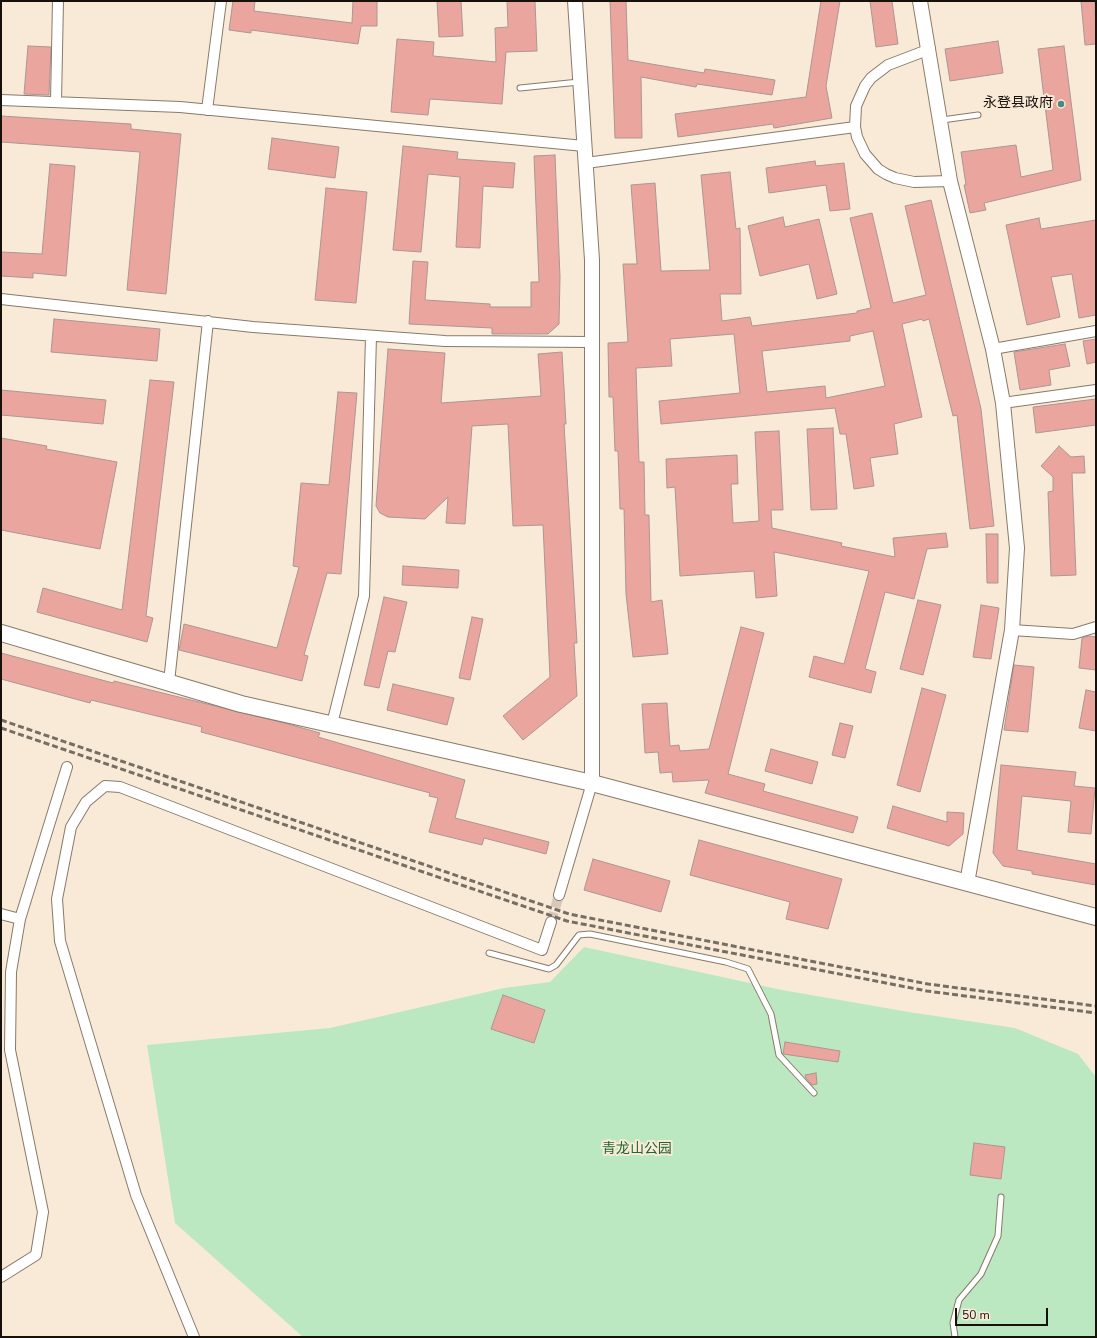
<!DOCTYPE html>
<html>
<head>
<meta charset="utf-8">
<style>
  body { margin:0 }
  #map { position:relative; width:1097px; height:1338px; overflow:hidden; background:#f9ead8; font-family:"Nunito Sans",sans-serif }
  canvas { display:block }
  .frame { position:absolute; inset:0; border:2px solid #16110b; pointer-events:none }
  .scale { position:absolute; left:955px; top:1308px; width:93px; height:18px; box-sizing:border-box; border:2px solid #16110b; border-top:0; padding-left:5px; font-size:12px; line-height:14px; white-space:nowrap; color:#16110b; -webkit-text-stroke:3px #f9ead8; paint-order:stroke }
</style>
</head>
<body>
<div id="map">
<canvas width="1097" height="1338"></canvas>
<div class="frame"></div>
<div class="scale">50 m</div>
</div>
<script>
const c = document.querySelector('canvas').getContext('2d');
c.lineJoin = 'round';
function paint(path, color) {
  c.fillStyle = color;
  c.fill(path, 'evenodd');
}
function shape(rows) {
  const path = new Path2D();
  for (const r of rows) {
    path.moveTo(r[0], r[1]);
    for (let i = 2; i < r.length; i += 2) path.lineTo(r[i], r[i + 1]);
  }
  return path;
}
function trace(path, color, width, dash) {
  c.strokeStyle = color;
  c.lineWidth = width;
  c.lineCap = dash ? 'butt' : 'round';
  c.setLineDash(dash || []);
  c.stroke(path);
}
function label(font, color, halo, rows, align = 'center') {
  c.font = font + ' "Nunito Sans","Noto Sans SC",sans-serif';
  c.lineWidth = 4;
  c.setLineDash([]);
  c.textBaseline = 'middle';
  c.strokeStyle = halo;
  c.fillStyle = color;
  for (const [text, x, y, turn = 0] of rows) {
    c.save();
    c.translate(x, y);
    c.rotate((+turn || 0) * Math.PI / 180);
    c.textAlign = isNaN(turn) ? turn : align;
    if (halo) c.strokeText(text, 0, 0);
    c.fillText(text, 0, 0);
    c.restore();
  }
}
const green = shape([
  [584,947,782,990,909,1012,1015,1028,1078,1054,1096,1077,1096,1337,303,1337,175,1223,147,1045,330,1028,504,988,550,982]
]);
const building = shape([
  [233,1,255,1,254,11,352,23,353,1,377,1,377,26,361,26,358,44,251,30,251,33,229,30,233,1],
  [437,1,461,1,463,36,439,37,437,1],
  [507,1,535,1,537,51,506,52,502,104,430,99,428,115,391,112,397,39,434,42,433,56,496,62,495,28,508,27,507,1],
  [610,1,626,1,628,60,704,73,705,69,775,80,772,95,697,84,696,87,641,77,642,138,615,138,610,1],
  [821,1,840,1,826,86,832,118,774,128,773,124,678,137,675,114,806,97,821,1],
  [870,1,892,1,898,44,876,47,870,1],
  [1081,1,1095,1,1096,44,1085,45,1081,1],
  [998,41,1003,73,950,81,945,49,998,41],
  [28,46,51,47,49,95,24,94,28,46],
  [1064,46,1081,180,984,203,986,210,970,213,964,185,966,185,961,152,1016,145,1021,177,1053,170,1038,49,1064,46],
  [1,116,131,124,131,129,181,134,166,294,127,290,140,152,1,142,1,116],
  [272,138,339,147,335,178,268,169,272,138],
  [403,146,458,152,457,159,515,163,513,188,483,186,480,248,456,247,460,177,428,174,421,252,393,250,403,146],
  [555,155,560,277,559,324,548,334,492,334,492,328,409,324,413,261,428,262,425,300,490,304,490,307,531,307,531,282,539,282,534,156,555,155],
  [815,161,816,166,844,163,850,209,830,211,826,185,769,193,766,168,815,161],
  [50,164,75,166,66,276,33,273,33,278,1,276,1,252,42,254,50,164],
  [730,172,736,229,740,228,741,294,720,294,722,321,750,317,752,326,857,313,857,311,871,308,850,218,872,213,893,303,926,295,905,206,931,200,981,409,994,526,970,529,957,415,953,416,929,319,923,321,922,319,902,324,922,417,894,424,898,454,870,458,874,486,854,489,846,434,840,434,835,408,661,424,659,401,740,393,734,334,670,339,672,366,636,368,639,462,644,462,645,515,649,515,651,602,662,600,668,654,633,657,626,594,624,509,620,509,618,451,615,451,613,397,609,397,608,343,628,342,623,264,637,264,631,185,655,183,661,271,710,270,701,175,730,172],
  [873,331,885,386,826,398,825,386,767,392,762,351,850,341,850,336,873,331],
  [326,188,367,192,356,303,315,300,326,188],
  [783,217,785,227,819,219,837,294,817,299,809,264,760,276,748,226,783,217],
  [1039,218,1041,229,1096,220,1096,315,1079,318,1072,274,1051,277,1060,317,1027,325,1006,225,1039,218],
  [54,319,160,329,157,361,51,352,54,319],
  [1096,339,1096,362,1087,364,1083,341,1096,339],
  [1065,344,1070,366,1049,370,1051,385,1020,390,1014,352,1065,344],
  [388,349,445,353,441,403,541,396,538,354,562,352,566,424,564,424,577,643,574,643,577,696,523,740,503,716,550,677,543,525,513,526,508,424,472,426,465,524,446,523,448,497,425,519,388,517,380,513,376,506,388,349],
  [150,380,174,382,146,616,153,618,147,642,37,612,43,588,122,610,150,380],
  [1,390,106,400,103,424,1,415,1,390],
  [338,392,357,393,341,574,327,573,304,655,308,656,302,681,179,650,184,624,277,648,299,567,293,566,301,483,329,485,338,392],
  [1096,399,1096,425,1036,433,1033,407,1096,399],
  [833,428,837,509,811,510,807,429,833,428],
  [779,431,783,510,771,510,772,528,842,543,841,546,895,557,893,538,946,533,948,547,927,549,914,599,885,592,865,669,876,672,871,693,809,677,814,656,844,664,869,571,774,552,777,596,756,598,754,571,680,576,675,487,667,488,666,459,737,455,738,484,731,484,733,523,759,521,755,432,779,431],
  [1,438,47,446,46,449,117,462,100,549,1,530,1,438],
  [1059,446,1071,457,1084,456,1085,473,1072,473,1076,575,1051,576,1048,492,1053,491,1053,477,1041,466,1059,446],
  [986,534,998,534,998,583,987,583,986,534],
  [403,566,459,570,458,588,402,585,403,566],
  [384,597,407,602,395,652,388,651,379,688,364,685,384,597],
  [918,600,941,605,923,675,900,669,918,600],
  [981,605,999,608,991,659,973,657,981,605],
  [472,617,483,619,470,680,459,678,472,617],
  [741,627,764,633,728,774,765,784,763,791,858,817,853,833,705,793,709,780,673,782,672,772,660,773,658,752,645,753,642,704,667,703,670,746,679,745,680,751,709,749,741,627],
  [1089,636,1096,637,1096,670,1079,668,1082,638,1089,636],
  [1,653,113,683,114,681,288,724,320,733,318,737,465,780,455,818,549,842,546,854,484,838,482,845,429,832,438,798,429,796,430,793,201,732,202,727,91,700,90,703,1,679,1,653],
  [1014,665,1034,667,1028,732,1004,730,1014,665],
  [393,684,454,698,447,725,387,710,393,684],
  [922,688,946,695,920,792,897,785,922,688],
  [1086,690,1096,692,1096,731,1079,728,1086,690],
  [840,723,853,726,845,758,832,755,840,723],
  [771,749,818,762,812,784,765,771,771,749],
  [1001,765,1076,772,1074,786,1095,788,1091,834,1068,832,1071,801,1022,796,1017,850,1096,864,1096,885,1032,874,1032,871,1003,866,993,853,1001,765],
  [893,806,947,822,947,812,964,813,963,834,949,846,887,828,893,806],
  [699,840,842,879,828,929,786,919,790,902,690,875,699,840],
  [593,859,670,881,661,912,584,890,593,859],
  [503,995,545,1010,534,1043,491,1029,503,995],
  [785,1042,840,1051,838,1062,783,1054,785,1042],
  [816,1073,817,1084,812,1085,806,1078,805,1075,816,1073],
  [974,1143,1005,1147,1001,1179,970,1175,974,1143]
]);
const streetTunnel = shape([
  [551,922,559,895]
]);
const lane = shape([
  [520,88,579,82],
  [942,120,978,115],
  [489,953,549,969,556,965,579,935,590,934,726,962,748,969,771,1014,779,1055,814,1093],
  [955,1337,953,1323,959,1300,981,1274,998,1236,1001,1197]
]);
const street = shape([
  [930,49,888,65,871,78,865,86,856,106,855,127,857,137,865,154,878,169,886,174,895,178,914,182,950,181],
  [1,100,180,107,584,146],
  [56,102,58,1],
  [207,110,221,1],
  [586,163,855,127],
  [1,299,253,327,445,341,591,342],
  [993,349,1096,331],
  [1003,403,1096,390],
  [1012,630,1073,634,1096,627],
  [169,682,208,321],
  [332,724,364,596,371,336],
  [559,895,592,783],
  [1,914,20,919],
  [1,1277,36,1255,43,1212,10,1050,11,972,20,919,67,767],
  [194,1337,136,1195,60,941,57,899,71,827,86,802,105,786,120,787,542,950,551,922]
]);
const secondary = shape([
  [575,1,592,260,592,783],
  [920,1,950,181,993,349,1003,403,1017,548,1012,630,967,883]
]);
const primary = shape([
  [1,633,241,704,592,783,1096,917]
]);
const rail = shape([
  [1,720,569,914,928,984,1096,1006],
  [1,728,567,921,927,991,1096,1013]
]);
const markers = [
  [1061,104,4,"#468c84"]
];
const poiNames = [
  ["永登县政府",1053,104]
];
const parkNames = [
  ["青龙山公园",637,1150]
];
paint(green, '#bbe8c0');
paint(building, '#e9a59e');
trace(building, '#ae9593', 1);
trace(streetTunnel, '#d7c9b9', 10, [10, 5]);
trace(lane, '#887a6a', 7);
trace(street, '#887a6a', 12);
trace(secondary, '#887a6a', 16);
trace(primary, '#887a6a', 18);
trace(lane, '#fff', 5);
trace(street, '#fff', 10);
trace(secondary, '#fff', 14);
trace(primary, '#fff', 16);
trace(rail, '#776e63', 3, [6, 3]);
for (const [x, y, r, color] of markers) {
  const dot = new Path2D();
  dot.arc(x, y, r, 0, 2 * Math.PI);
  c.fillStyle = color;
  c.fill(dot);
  trace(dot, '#f9ead8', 1.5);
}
label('14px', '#16110b', '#f9ead8', poiNames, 'right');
label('14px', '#1e6730', '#f9ead8', parkNames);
</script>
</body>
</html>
